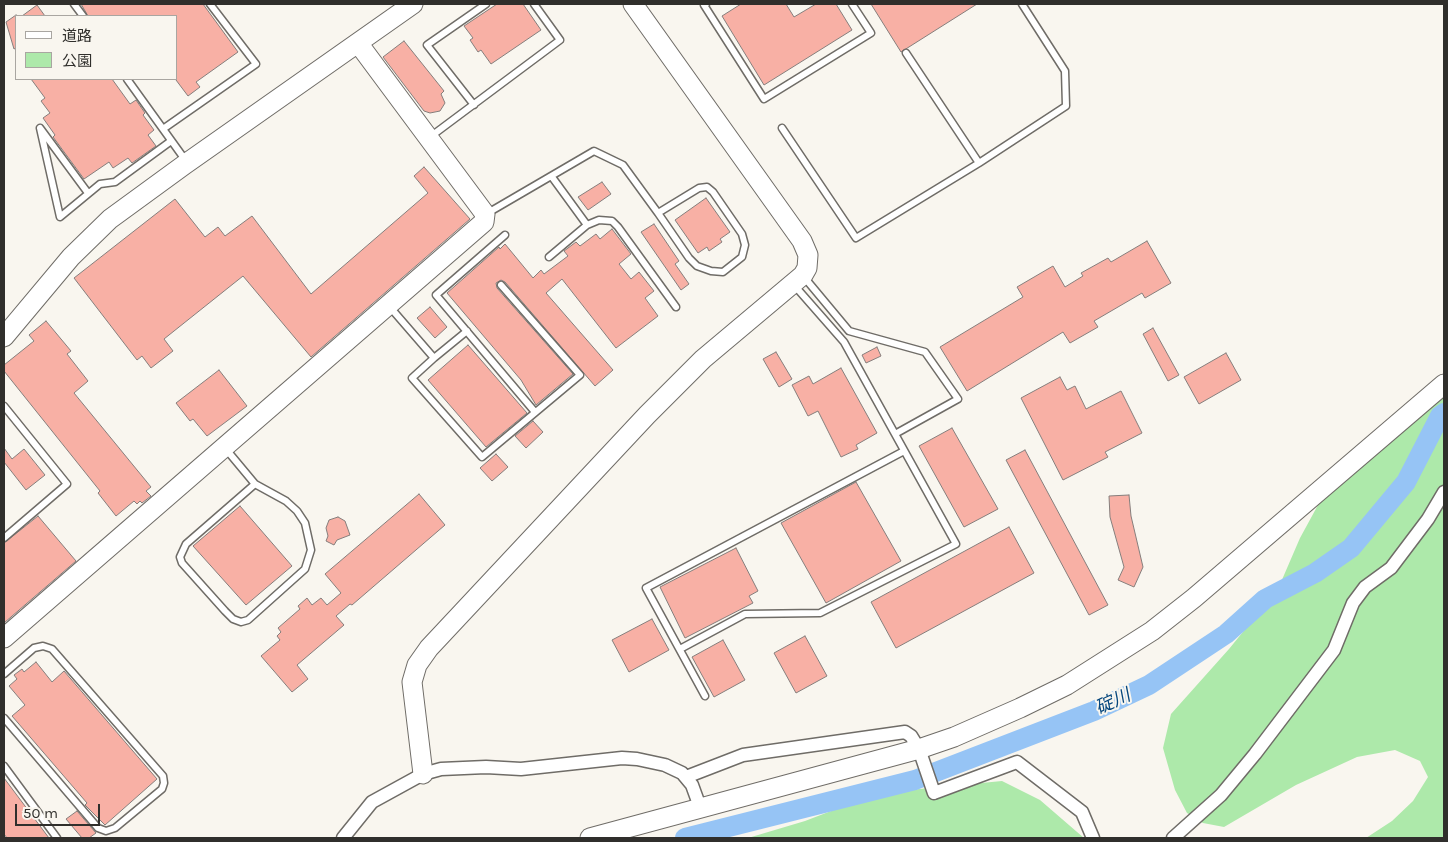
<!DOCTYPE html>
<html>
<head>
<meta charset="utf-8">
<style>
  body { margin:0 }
  #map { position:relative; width:1448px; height:842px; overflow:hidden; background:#f9f6ef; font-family:Karla,"Noto Sans JP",sans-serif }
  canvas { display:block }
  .frame { position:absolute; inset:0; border:5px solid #302f2c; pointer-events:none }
  .legend { position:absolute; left:15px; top:15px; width:162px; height:65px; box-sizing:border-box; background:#f9f6ef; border:1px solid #a9a6a1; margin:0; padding:6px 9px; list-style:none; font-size:15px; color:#302f2c }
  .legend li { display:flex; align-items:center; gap:10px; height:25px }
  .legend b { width:25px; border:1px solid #a9a6a1 }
  .scale { position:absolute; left:15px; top:804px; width:85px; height:22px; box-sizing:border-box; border:2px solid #302f2c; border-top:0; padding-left:6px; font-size:15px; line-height:18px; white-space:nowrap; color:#302f2c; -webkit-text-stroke:4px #f9f6ef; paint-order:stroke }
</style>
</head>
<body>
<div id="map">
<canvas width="1448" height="842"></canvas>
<div class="frame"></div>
<ul class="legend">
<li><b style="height:6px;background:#fff"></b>道路</li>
<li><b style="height:14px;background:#ade9aa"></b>公園</li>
</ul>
<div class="scale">50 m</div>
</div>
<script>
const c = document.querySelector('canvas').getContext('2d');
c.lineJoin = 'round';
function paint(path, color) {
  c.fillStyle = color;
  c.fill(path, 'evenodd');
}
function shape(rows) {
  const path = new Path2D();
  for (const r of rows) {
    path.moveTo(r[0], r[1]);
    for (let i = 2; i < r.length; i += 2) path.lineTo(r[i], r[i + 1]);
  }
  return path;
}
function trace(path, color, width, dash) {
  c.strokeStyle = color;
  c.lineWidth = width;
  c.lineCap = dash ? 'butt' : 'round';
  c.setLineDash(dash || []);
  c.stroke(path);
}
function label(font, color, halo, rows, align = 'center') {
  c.font = font + ' Karla,"Noto Sans JP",sans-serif';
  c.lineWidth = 4;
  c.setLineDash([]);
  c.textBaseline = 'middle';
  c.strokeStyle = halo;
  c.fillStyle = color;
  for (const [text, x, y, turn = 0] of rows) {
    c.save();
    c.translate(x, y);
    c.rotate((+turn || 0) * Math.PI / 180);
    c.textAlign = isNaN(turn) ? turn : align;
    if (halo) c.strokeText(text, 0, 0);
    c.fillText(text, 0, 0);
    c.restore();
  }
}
const green = shape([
  [1444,378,1444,838,1366,838,1392,821,1413,801,1428,777,1420,761,1395,750,1357,757,1296,785,1224,827,1203,823,1187,813,1175,790,1163,748,1171,714,1229,649,1278,589,1300,538,1324,494],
  [1002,781,1040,800,1084,838,748,838,805,821,878,793]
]);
const river = shape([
  [685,838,915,780,1094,711,1149,685,1226,634,1265,599,1315,573,1351,548,1406,482,1440,416,1444,413]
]);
const building = shape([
  [81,4,203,4,238,52,196,82,200,87,188,96,176,80,176,16,88,16,81,4],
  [497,4,523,4,541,30,491,64,481,50,478,52,470,40,473,38,464,26,497,4],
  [741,4,786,4,794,17,816,4,836,4,852,30,764,85,722,16,741,4],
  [871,4,977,4,901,52,871,4],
  [37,5,45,16,22,16,37,5],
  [16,15,16,48,14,49,6,22,16,15],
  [404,41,444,91,441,94,445,103,440,111,430,113,424,111,383,57,404,41],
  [31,79,112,79,130,104,136,100,145,113,143,115,154,130,148,135,156,146,132,163,128,158,113,168,109,162,84,179,53,137,55,135,43,118,50,113,41,101,45,98,31,79],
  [424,167,470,219,311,357,243,276,164,339,173,351,151,368,142,356,137,360,74,278,175,199,205,237,218,227,225,236,252,216,311,294,428,193,414,176,424,167],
  [602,182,611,194,588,210,578,197,602,182],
  [706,198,730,232,720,239,722,242,709,251,707,247,698,253,675,220,706,198],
  [654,224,679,261,675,264,689,284,681,290,641,232,654,224],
  [612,229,631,254,619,264,631,279,639,272,654,291,645,298,658,316,616,348,562,279,546,293,613,370,595,386,505,282,501,280,496,283,497,288,573,374,536,405,521,380,447,293,499,247,500,249,505,244,533,278,541,270,544,274,568,256,564,251,576,242,580,246,596,234,600,239,612,229],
  [1147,241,1171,283,1145,298,1142,293,1094,321,1098,327,1070,343,1063,332,967,391,940,347,1023,297,1017,287,1053,266,1065,287,1083,276,1081,273,1108,258,1111,262,1147,241],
  [430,307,447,327,435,338,417,318,430,307],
  [46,321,71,351,67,354,88,381,74,393,151,487,146,491,151,496,142,503,140,501,137,504,134,501,116,516,98,493,100,491,4,371,4,365,34,341,29,335,46,321],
  [1153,328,1179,375,1168,381,1143,334,1153,328],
  [468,345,527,413,486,447,428,380,468,345],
  [877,347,881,356,866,363,862,355,877,347],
  [776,352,792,379,779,387,763,359,776,352],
  [1226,353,1241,380,1199,404,1184,377,1226,353],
  [841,368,877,433,856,445,858,449,841,457,818,411,808,416,792,385,809,376,813,384,841,368],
  [219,370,247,406,207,436,193,419,190,421,176,403,219,370],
  [1060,377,1067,390,1075,386,1086,409,1121,391,1142,433,1105,452,1108,457,1063,480,1021,398,1060,377],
  [533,421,543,432,526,448,515,436,533,421],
  [952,428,998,509,964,527,919,446,952,428],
  [4,448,12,459,24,449,45,475,26,490,4,462,4,448],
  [1025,450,1108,605,1089,615,1006,460,1025,450],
  [496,454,508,467,492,481,480,468,496,454],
  [856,482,901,561,826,603,781,523,856,482],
  [419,494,445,525,352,605,350,604,336,616,344,625,297,665,308,679,292,692,261,656,280,640,277,636,281,632,278,628,300,609,298,606,307,598,312,605,321,598,327,605,341,593,325,574,419,494],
  [1129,495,1131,516,1143,567,1134,587,1118,580,1124,567,1110,517,1109,496,1129,495],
  [240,506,292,566,246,605,193,546,240,506],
  [38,516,76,561,4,623,4,543,38,516],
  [338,517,345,521,350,535,337,540,334,545,326,541,328,536,326,528,329,520,338,517],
  [1009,527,1034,573,896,648,871,602,1009,527],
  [736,548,758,591,749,596,753,603,685,638,660,587,736,548],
  [652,619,669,650,629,672,612,640,652,619],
  [805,636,827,676,796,693,774,653,805,636],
  [723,640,745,680,714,697,692,657,723,640],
  [36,662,52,682,64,671,157,779,105,825,85,805,87,803,12,716,25,705,9,686,17,679,14,675,22,669,24,672,36,662],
  [4,778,49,838,7,838,4,834,4,778],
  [77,811,96,833,89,838,82,838,66,819,77,811]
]);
const lane = shape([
  [74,4,83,16],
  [706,4,704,5,764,99,871,33,852,4],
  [906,53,979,163],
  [127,79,186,161],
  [474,105,427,45,486,4],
  [782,128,856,238,979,163,1066,106,1065,71,1022,4],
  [163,129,256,64,210,4],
  [430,137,560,40,534,4],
  [88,193,40,128,60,217,100,184,115,182,171,141],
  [486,214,594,151,623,165,658,213,699,188,707,187,713,192,742,234,745,245,742,257,723,272,711,271,697,266,689,258,658,213],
  [587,225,599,220,612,221,618,227,676,307],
  [505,235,436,295,535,412],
  [549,257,587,225,552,177],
  [804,277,849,331,925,352,958,399,895,434],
  [389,306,434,358,412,378,482,457,580,375,501,285],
  [434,358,467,331],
  [4,406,67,484,4,538],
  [225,448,255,484,286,501,297,511,305,523,311,550,305,569,248,620,241,622,233,619,225,611,182,563,180,557,186,544,255,484],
  [680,649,745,614,820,613,956,544,844,342,794,285],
  [4,674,34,648,43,646,52,649,163,776,164,783,162,789,115,828,106,831,98,828,4,718],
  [705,696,646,588,904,451],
  [4,766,57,838]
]);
const street = shape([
  [686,777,743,755,905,732,911,736,919,749,934,793,1017,762,1082,812,1093,838],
  [343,838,372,802,423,774,441,769,486,767,521,769,622,758,637,759,665,765,682,773,692,785,700,807],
  [1173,838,1221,795,1255,754,1334,650,1353,603,1365,587,1391,568,1428,519,1444,492]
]);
const secondary = shape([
  [4,337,71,257,110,219,184,165,413,4],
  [4,638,484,222,485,214,358,43],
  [423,774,412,682,417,665,429,648,647,415,703,359,803,275,807,268,808,255,802,241,633,4],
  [590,838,919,749,954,737,1020,708,1067,685,1152,631,1194,598,1444,384]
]);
const waterNames = [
  ["碇川",1113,702,-25]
];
paint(green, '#ade9aa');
trace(river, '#96c4f5', 20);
paint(building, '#f8b0a5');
trace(building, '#857e7c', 1);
trace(lane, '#6f6c67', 9);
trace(street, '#6f6c67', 15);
trace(secondary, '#6f6c67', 21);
trace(lane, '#fff', 6);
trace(street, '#fff', 12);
trace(secondary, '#fff', 19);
label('italic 18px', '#05467d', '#f9f6ef', waterNames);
</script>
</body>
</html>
